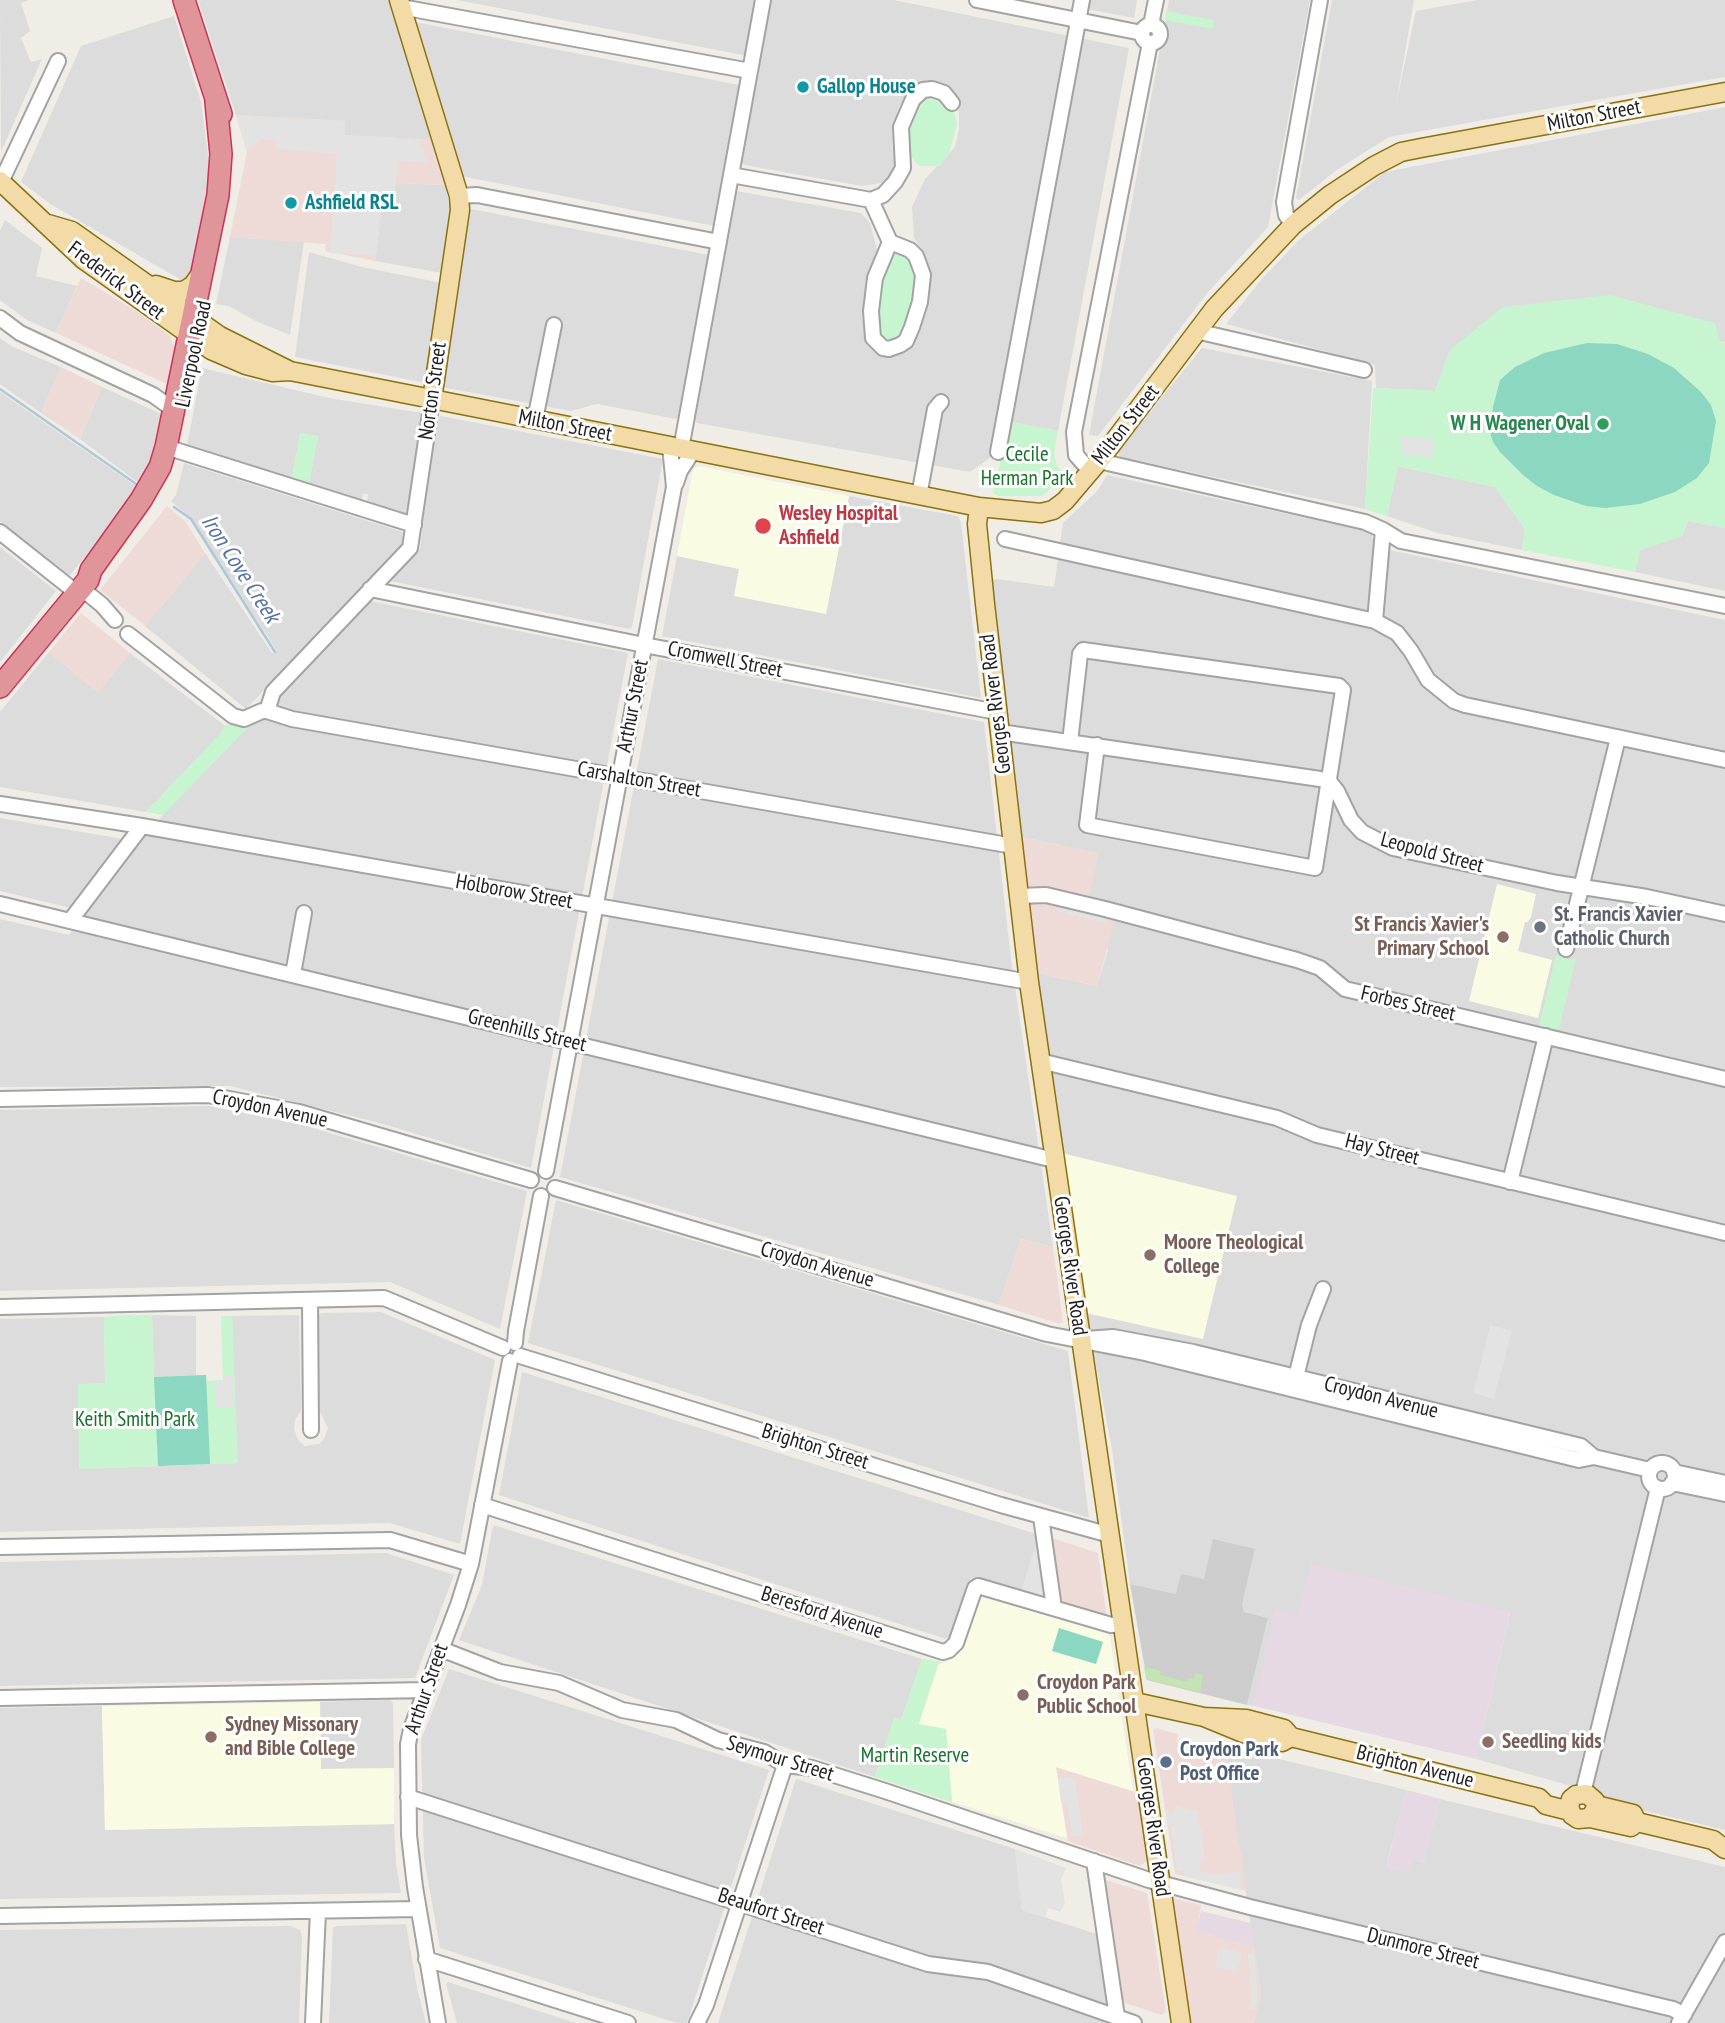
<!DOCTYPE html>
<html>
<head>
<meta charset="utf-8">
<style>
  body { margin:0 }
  canvas { display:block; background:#efede6 }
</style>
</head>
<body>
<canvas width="1725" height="2023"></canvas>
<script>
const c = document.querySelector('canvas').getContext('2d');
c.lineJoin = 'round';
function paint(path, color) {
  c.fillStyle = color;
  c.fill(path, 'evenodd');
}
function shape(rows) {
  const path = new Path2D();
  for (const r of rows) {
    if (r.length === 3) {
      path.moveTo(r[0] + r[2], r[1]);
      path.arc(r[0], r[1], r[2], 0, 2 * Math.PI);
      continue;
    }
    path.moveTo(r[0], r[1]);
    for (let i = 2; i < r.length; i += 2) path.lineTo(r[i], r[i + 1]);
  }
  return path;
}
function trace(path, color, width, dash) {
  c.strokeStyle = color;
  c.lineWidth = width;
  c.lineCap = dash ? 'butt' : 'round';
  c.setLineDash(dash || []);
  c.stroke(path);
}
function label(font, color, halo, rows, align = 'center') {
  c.font = font + ' "PT Sans Narrow",sans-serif';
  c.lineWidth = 6;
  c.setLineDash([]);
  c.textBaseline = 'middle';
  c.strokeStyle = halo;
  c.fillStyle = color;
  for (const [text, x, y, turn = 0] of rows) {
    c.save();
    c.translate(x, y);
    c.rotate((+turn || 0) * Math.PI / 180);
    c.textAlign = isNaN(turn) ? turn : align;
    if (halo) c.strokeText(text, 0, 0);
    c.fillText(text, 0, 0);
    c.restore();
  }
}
const residential = shape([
  [0,0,29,0,21,3,30,31,21,38,31,62,42,59,1,152],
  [198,0,392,0,433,140,345,135,345,121,236,115],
  [457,0,755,0,745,53,743,55],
  [770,0,894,0,1070,36,994,455,970,472,697,423,694,419,736,191,861,213,870,223,877,250,866,278,862,315,867,345,878,355,893,357,910,348,926,314,931,274,923,252,914,238,912,207,925,179,955,147,959,129,959,107,950,90,940,84,923,82,906,94,898,109,894,127,892,145,895,163,890,176,881,183,862,186,744,165,741,161],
  [1087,0,1137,0,1134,18,1086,9],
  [1169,0,1310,0,1268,227,1208,292,1098,436,1089,435],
  [1332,0,1414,0,1396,104,1416,11,1477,0,1725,0,1725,77,1389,137,1338,169,1299,200,1296,198],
  [174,16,201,102,209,163,208,183,190,276,181,280,52,205,21,182,81,46],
  [410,21,739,85,714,226,456,175],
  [1080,38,1129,48,1058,431,1010,422],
  [1725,107,1725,342,1450,350,1435,391,1376,388,1375,365,1226,324,1261,280,1299,240,1385,172],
  [396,183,445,185,450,209,442,273,375,261,382,205],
  [466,208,709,255,680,417,676,419,597,404,571,411,441,387],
  [5,220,42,248,36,276,77,286,56,333,27,320,0,300,0,231],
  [230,237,304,242,290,335,256,321,229,306,216,304],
  [309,252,362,267,442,283,426,383,295,357],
  [0,338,13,347,61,367,41,413,0,384],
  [1202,348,1372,381,1365,509,1120,457,1118,451,1124,443],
  [202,368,329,398,422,413,409,515,367,501,368,494,363,494,362,500,309,483,318,436,300,434,292,478,187,445],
  [102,387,161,414,151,457,140,484,80,439],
  [0,392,137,487,107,530,71,574,67,575,0,521],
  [441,416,663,459,632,627,629,629,390,581,420,549,430,461,437,420],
  [184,463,406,533,405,544,246,709,145,626,205,553,272,653,277,651,191,518,171,501,176,495],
  [1397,466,1495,487,1525,529,1522,550,1438,533,1387,516],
  [1107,475,1371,532,1375,547,1725,620,1725,1830,1599,1800,1592,1792,1476,1759,1510,1613,1298,1616,1277,1611,1254,1706,1247,1705,1268,1618,1243,1612,1242,1605,1255,1549,1176,1594,1130,1584,1112,1449,1086,1313,1037,973,1097,986,1108,950,1089,898,1061,845,1021,837,992,580,997,579,1054,587,1063,523,1098,490],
  [849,496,958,516,961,523,981,698,662,636,677,556,740,569,735,596,826,614],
  [1688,521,1725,528,1725,591,1635,572,1640,550,1682,536],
  [0,547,56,591,0,662],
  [370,601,628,653,531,1168,376,1122,230,1086,0,1087,0,919,69,935,140,842,168,809],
  [49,652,98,692,130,653,224,725,222,732,146,812,0,787,0,712],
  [658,659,984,722,1011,959,1053,1247,1021,1239,999,1305,560,1177],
  [0,818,123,839,71,908,0,891],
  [208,1106,299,1124,527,1191,500,1329,390,1282,0,1291,0,1110],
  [556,1200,1068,1351,1089,1518,528,1343],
  [381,1312,495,1360,460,1544,390,1523,0,1532,0,1319,104,1317,105,1383,78,1385,80,1469,237,1463,232,1316,299,1315,301,1410,295,1420,294,1429,298,1440,305,1446,319,1444,324,1439,328,1428,319,1410,318,1316,321,1313],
  [152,1315,196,1316,196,1376,154,1377],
  [522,1372,1039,1535,1021,1593,971,1578,951,1636,946,1639,499,1495],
  [493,1525,922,1659,901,1720,894,1719,875,1777,459,1640,482,1585],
  [386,1553,454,1575,415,1678,0,1686,0,1562],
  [449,1669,769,1770,687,2023,677,2023,440,1948,424,1858,421,1740],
  [390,1700,393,1703,394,1768,321,1769,320,1702],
  [102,1706,105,1830,394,1824,396,1864,401,1893,0,1899,0,1708],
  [1226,1746,1407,1790,1386,1866,1408,1872,1411,1860,1423,1863,1440,1799,1725,1867,1725,2023,1254,2023,1261,1995,1232,1799],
  [796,1779,1015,1849,1022,1910,1100,1935,1110,2023,718,2023],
  [406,1924,417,1988,426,2023,329,2023,333,1928,337,1926],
  [290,1926,300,1930,302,1936,299,2023,0,2023,0,1930],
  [448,1982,576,2023,457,2023,446,1984]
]);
const commercial = shape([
  [236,115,345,121,345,135,433,140,445,185,396,183,394,205,382,205,375,261,325,251,326,244,230,237,247,152],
  [81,278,136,311,169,335,175,348,167,384,56,333],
  [61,367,102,387,80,439,41,413],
  [167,506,185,521,205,553,145,626,100,590],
  [81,613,130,653,98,692,49,652],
  [1021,837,1099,853,1089,898,1116,917,1097,986,1037,973],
  [1021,1239,1053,1247,1063,1322,1060,1324,999,1305],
  [1049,1537,1098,1553,1107,1619,1058,1605],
  [1156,1728,1178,1734,1177,1743,1227,1754,1232,1799,1247,1891,1175,1874,1153,1730],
  [1056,1767,1138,1793,1148,1860,1140,1866,1068,1841],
  [1103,1879,1147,1893,1166,2012,1161,2015,1119,2001],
  [1172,1898,1201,1905,1197,1931,1254,1947,1261,1995,1254,2023,1190,2023]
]);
const industrial = shape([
  [1311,1564,1510,1612,1476,1759,1254,1706,1276,1610,1298,1615],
  [1407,1790,1440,1799,1423,1863,1412,1861,1408,1873,1386,1867],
  [1201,1911,1251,1923,1254,1947,1196,1931]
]);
const education = shape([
  [698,466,849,496,826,614,734,596,739,569,677,556,693,469],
  [1497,884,1536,894,1531,917,1528,922,1525,922,1518,951,1552,960,1538,1018,1469,1001],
  [1062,1153,1237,1196,1203,1339,1086,1313],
  [991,1592,1104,1628,1110,1637,1133,1791,1056,1767,1067,1838,952,1802,946,1729,918,1725,938,1665,955,1658,975,1599],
  [320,1702,321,1769,394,1768,394,1824,105,1830,102,1706]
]);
const religious = shape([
  [1213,1539,1255,1549,1242,1605,1244,1612,1268,1618,1247,1705,1147,1680,1130,1584,1176,1594,1181,1574,1204,1579]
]);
const grass = shape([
  [1144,1667,1161,1671,1160,1675,1187,1682,1188,1678,1194,1679,1196,1673,1203,1675,1200,1692,1146,1679]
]);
const park = shape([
  [1166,11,1214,20,1212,29,1165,20],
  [923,99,950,101,954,111,957,124,949,154,940,166,919,166,909,154,907,131,913,112],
  [893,251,904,253,912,263,915,270,914,293,903,330,898,339,885,339,875,329,879,279],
  [1610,295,1715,323,1721,343,1725,342,1725,528,1688,521,1682,536,1640,550,1635,572,1522,550,1525,529,1495,487,1398,466,1387,516,1365,509,1373,388,1435,391,1450,350,1503,307],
  [1010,422,1058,431,1054,453,1057,466,1064,474,1059,481,1042,496,998,496,993,493],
  [300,433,318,436,309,483,292,478],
  [224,725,250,725,163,815,146,812,222,732],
  [1556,955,1569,960,1576,958,1559,1030,1539,1026],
  [127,1315,152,1315,154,1377,206,1375,207,1381,223,1380,221,1316,232,1316,238,1463,79,1469,78,1384,105,1383,104,1317],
  [922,1659,941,1662,938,1665,919,1724,946,1729,952,1802,875,1777,894,1718,901,1720]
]);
const pitch = shape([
  [1587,343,1617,344,1648,354,1674,368,1701,392,1711,405,1716,421,1709,463,1697,478,1675,492,1640,504,1605,508,1586,506,1554,495,1537,486,1523,475,1500,452,1493,442,1490,432,1493,407,1500,380,1515,367,1544,353],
  [206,1375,210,1464,158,1466,154,1377],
  [1059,1628,1103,1642,1096,1664,1052,1651]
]);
const parking = shape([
  [236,116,345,121,345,135,419,140,427,163,398,161,394,205,382,205,376,255,330,253,337,154,275,148,276,141,262,139,247,152],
  [1402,436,1434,439,1432,458,1401,454],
  [1056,903,1106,915,1107,924,1058,911],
  [1490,1325,1512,1331,1494,1399,1473,1393],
  [224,1375,233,1375,234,1408,215,1408,215,1382,224,1381],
  [1039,1535,1049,1602,1021,1593],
  [1075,1777,1083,1835,1072,1836,1067,1803,1061,1803,1058,1779],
  [1176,1806,1198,1812,1197,1819,1202,1832,1205,1858,1199,1860,1200,1871,1215,1875,1240,1871,1241,1890,1185,1876,1184,1870,1177,1871,1171,1827,1176,1825,1174,1824,1168,1826,1166,1810,1173,1813],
  [1015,1849,1066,1868,1061,1879,1065,1903,1060,1912,1048,1908,1045,1917,1022,1910],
  [1219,1947,1242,1953,1237,1972,1215,1967],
  [1254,1953,1258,1996,1255,2010,1249,2008,1251,1994,1248,1954]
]);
const stream = shape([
  [0,389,139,486],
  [174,507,191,519,275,652]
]);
const minor = shape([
  [977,0,1142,33],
  [401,7,750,71],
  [1151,25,1156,0],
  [1151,34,9],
  [731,175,871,200,883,195,895,182,903,168,901,127,913,99,923,90,932,89,944,93,952,103],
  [1,182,58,61],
  [459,196,477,195,719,242],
  [871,200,890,242,910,250,916,256,923,275,920,302,912,327,906,341,900,345,889,349,883,348,873,338,871,311,875,278,890,242],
  [1293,225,1286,215,1284,202,1320,0],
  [0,318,20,333,153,395,174,410],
  [1196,331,1364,370],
  [535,420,554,325],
  [166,447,414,525],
  [681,449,763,0],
  [998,452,1082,0],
  [1099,461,1365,522,1383,530],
  [1090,471,1076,455,1074,432,1150,43],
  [676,483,680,471,693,451],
  [919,496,935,409,941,402],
  [0,532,77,593],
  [1005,539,1375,621,1397,633,1411,651,1428,680,1454,701,1465,705,1725,760],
  [81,588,102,605,115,620],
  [370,589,644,645,997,712],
  [1375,621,1383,530,1401,541,1725,606],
  [128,634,233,716,244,719,262,711,267,711],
  [267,711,292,719,1013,846],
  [267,711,273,692,410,548,432,400],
  [1000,732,1320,779,1329,781,1337,791,1351,820,1362,832,1393,848,1557,883,1647,897,1725,914],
  [1070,742,1080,654,1083,650,1339,686,1343,690,1315,868,1087,825,1097,745],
  [0,804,142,826,1029,982],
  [1018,896,1046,895,1105,909,1297,960,1320,968,1345,989,1725,1079],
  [0,904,1054,1160],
  [70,921,142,826],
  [1566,949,1618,738],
  [293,974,304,913],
  [1040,1061,1277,1118,1317,1135,1725,1233],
  [0,1099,208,1095,299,1112,531,1180],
  [546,1171,674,487,670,446],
  [1510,1182,1546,1036],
  [555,1188,1047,1334,1145,1353,1579,1460,1594,1457,1650,1470],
  [310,1300,311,1430],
  [0,1307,384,1298,503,1348],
  [1086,1339,1113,1337,1193,1352,1581,1446,1594,1457],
  [515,1343,516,1331,541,1196],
  [520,1356,1001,1505,1110,1535],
  [1294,1385,1309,1325,1323,1289],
  [1662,1476,13],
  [1674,1472,1725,1483],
  [1672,1483,1725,1494],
  [482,1505,943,1652,949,1650,956,1643,975,1588,978,1586,1111,1625,1123,1624],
  [1041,1517,1054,1608],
  [0,1547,390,1540,471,1564],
  [441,1649,500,1672,559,1683,622,1710,676,1720,718,1740,764,1752,785,1765,812,1768,885,1791,1149,1880,1250,1907,1673,2009,1684,2015],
  [0,1698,426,1690],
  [1583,1793,1658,1488],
  [408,1797,928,1964,988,1972,1134,2023],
  [1094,1861,1117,2017],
  [0,1916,418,1909],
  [426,1959,628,2023],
  [313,2023,318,1911],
  [438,2023,415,1887,409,1835,408,1744,411,1729,458,1605,471,1564,510,1361],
  [697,2023,706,2005,785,1765],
  [1679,2023,1725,1942]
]);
const major = shape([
  [399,0,459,196,460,210,432,400],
  [0,181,84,260,211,350,246,365,273,372,290,371,979,507,1041,513,1053,510,1065,501,1099,461,1214,309,1293,225,1330,195,1374,166,1401,152,1421,148,1725,92],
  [48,224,72,231,220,336,290,371],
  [156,285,174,291,184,291,193,285,202,272],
  [979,507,977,524,985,604,1029,982,1181,2023],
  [1135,1702,1204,1717,1243,1733,1282,1742,1291,1737],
  [1204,1717,1246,1719,1284,1729,1291,1737,1539,1798,1546,1805,1570,1811],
  [1596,1805,1633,1814,1637,1822,1713,1840,1725,1849],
  [1590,1818,1596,1808,1595,1801,1587,1794,1576,1795,1571,1799,1569,1807,1572,1815,1578,1819,1590,1818,1631,1827,1637,1822]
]);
const highway = shape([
  [184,0,221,114],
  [0,687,88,580,91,570,141,500,160,467,166,447,218,195,221,154,216,102]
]);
const markers = [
  [803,87,7,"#0f9aa8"],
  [291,203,7,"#0f9aa8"],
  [1603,424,7,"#2e9e5b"],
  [763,526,9,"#e0444e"],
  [1540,927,7,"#6b7280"],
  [1503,937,7,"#8d6e63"],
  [1150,1255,7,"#8d6e63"],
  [1023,1695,7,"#8d6e63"],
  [211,1737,7,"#8d6e63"],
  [1488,1742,7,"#8d6e63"],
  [1166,1762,7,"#5c6f8a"]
];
const cultureNames = [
  ["Gallop House",817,87],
  ["Ashfield RSL",305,203]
];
const streetNames = [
  ["Milton Street",1594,116,-11],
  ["Frederick Street",116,281,37],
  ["Liverpool Road",194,354,-78],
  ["Norton Street",433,391,-82],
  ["Milton Street",1126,425,-52],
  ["Milton Street",565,426,11],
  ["Cromwell Street",725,660,11],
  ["Georges River Road",996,704,-97],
  ["Arthur Street",633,706,-79],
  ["Carshalton Street",639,780,10],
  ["Leopold Street",1432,853,15],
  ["Holborow Street",514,892,10],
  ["Forbes Street",1408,1004,13],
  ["Greenhills Street",527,1031,14],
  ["Croydon Avenue",270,1109,12],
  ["Hay Street",1382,1150,14],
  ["Croydon Avenue",817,1265,16],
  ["Georges River Road",1070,1266,82],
  ["Croydon Avenue",1381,1398,14],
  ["Brighton Street",815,1447,17],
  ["Beresford Avenue",822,1613,18],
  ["Arthur Street",427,1689,-71],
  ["Seymour Street",780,1759,17],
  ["Brighton Avenue",1415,1767,14],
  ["Georges River Road",1153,1827,82],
  ["Beaufort Street",771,1912,18],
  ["Dunmore Street",1423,1949,14]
];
const leisureNames = [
  ["W H Wagener Oval",1589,424]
];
const parkNames = [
  ["Cecile",1027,455],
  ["Herman Park",1027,479],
  ["Keith Smith Park",135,1420],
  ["Martin Reserve",915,1756]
];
const healthNames = [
  ["Wesley Hospital",779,514],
  ["Ashfield",779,538]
];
const worshipNames = [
  ["St. Francis Xavier",1554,915],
  ["Catholic Church",1554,939]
];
const educationNames = [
  ["St Francis Xavier's",1489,925,"right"],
  ["Primary School",1489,949,"right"],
  ["Moore Theological",1164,1243],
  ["College",1164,1267],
  ["Croydon Park",1037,1683],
  ["Public School",1037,1707],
  ["Sydney Missonary",225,1725],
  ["and Bible College",225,1749],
  ["Seedling kids",1502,1742]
];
const serviceNames = [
  ["Croydon Park",1180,1750],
  ["Post Office",1180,1774]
];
const waterNames = [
  ["Iron Cove Creek",240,569,57]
];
paint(residential, '#dddcdc');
paint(commercial, '#eedbd7');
paint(industrial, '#e7d9e3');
paint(education, '#f9fce2');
paint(religious, '#cdcdcd');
paint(grass, '#c4e4b1');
paint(park, '#c7f5d0');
paint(pitch, '#8bd7c2');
paint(parking, '#e3e3e3');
trace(stream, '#abc9d8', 2.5);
trace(minor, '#a3a3a3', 18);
trace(major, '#8c710e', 21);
trace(highway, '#cb3557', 24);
trace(minor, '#fff', 14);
trace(major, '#f3dba7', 18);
trace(highway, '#df959a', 21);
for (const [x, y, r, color] of markers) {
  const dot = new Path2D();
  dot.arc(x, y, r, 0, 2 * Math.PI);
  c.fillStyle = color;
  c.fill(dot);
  trace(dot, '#fff', 2.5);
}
label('bold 21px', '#0d838f', '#fff', cultureNames, 'left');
label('21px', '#1f1f1f', '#fff', streetNames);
label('bold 21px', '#27864d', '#fff', leisureNames, 'right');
label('21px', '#167429', '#fff', parkNames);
label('bold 21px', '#be3a42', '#fff', healthNames, 'left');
label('bold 21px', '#5b616d', '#fff', worshipNames, 'left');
label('bold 21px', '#785e54', '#fff', educationNames, 'left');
label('bold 21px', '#4e5e75', '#fff', serviceNames, 'left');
label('italic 23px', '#5473a6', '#fff', waterNames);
</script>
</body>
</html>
